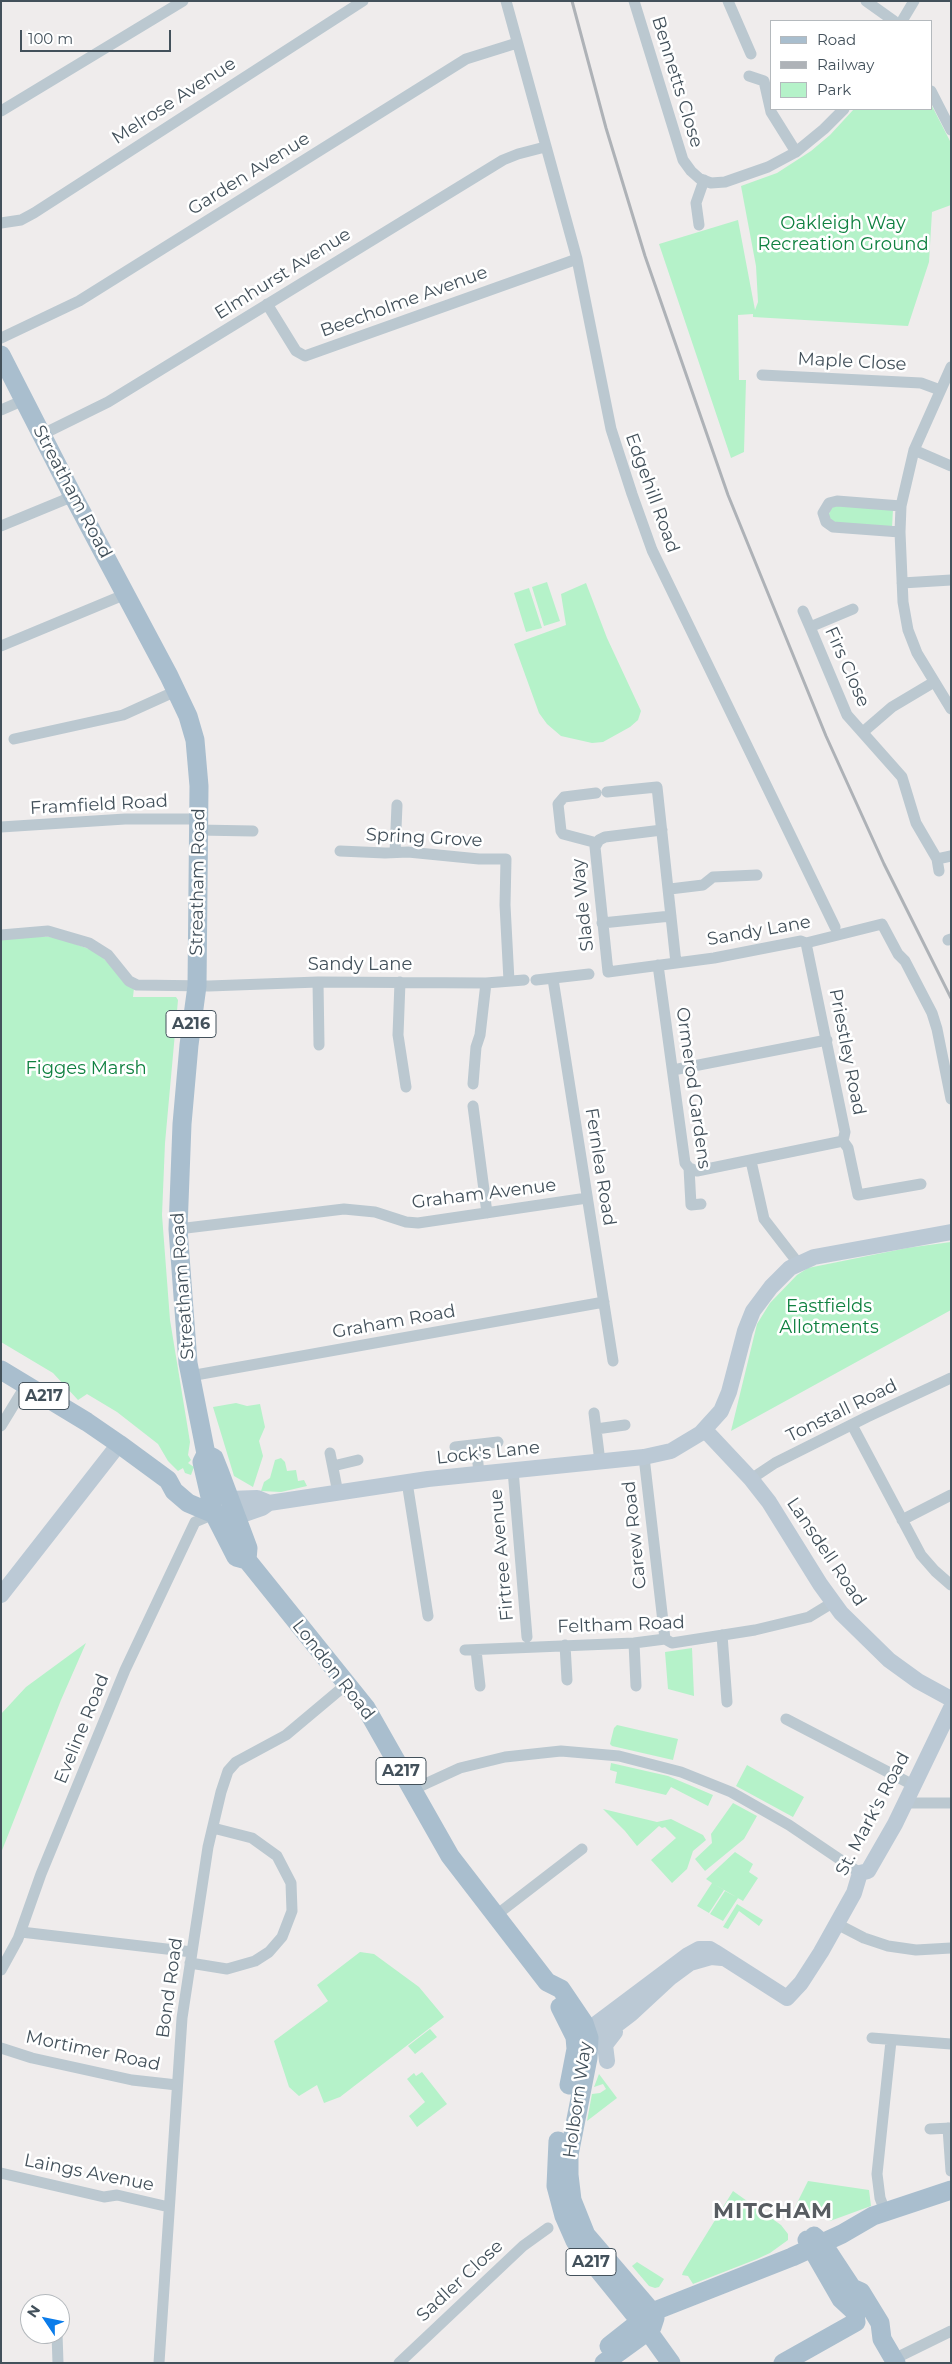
<!DOCTYPE html>
<html>
<head>
<meta charset="utf-8">
<style>
  body { margin:0 }
  #map { position:relative; width:952px; height:2364px; overflow:hidden; background:#efecec; font-family:Montserrat,sans-serif }
  canvas { display:block }
  .frame { position:absolute; inset:0; border:2px solid #43515b; pointer-events:none }
  .legend { position:absolute; left:770px; top:20px; width:162px; height:90px; box-sizing:border-box; background:#fff; border:1px solid #b4b9bd; margin:0; padding:6px 9px; list-style:none; font-size:15px; color:#43515b }
  .legend li { display:flex; align-items:center; gap:10px; height:25px }
  .legend b { width:25px; border:1px solid #b4b9bd }
  .north { position:absolute; left:20px; top:2294px; width:50px; height:50px; box-sizing:border-box; background:#fff; border:1px solid #b4b9bd; border-radius:50%; rotate:304deg; font-size:14px; font-weight:700; line-height:20px; text-align:center; color:#43515b }
  .north::after { content:''; display:block; margin:auto; width:18px; height:22px; background:#0b7cea; clip-path:polygon(50% 0,100% 100%,50% 72%,0 100%) }
  .scale { position:absolute; left:20px; top:30px; width:151px; height:22px; box-sizing:border-box; border:2px solid #43515b; border-top:0; padding-left:6px; font-size:15px; line-height:18px; white-space:nowrap; color:#43515b; -webkit-text-stroke:4px #fff; paint-order:stroke }
</style>
</head>
<body>
<div id="map">
<canvas width="952" height="2364"></canvas>
<div class="frame"></div>
<ul class="legend">
<li><b style="height:6px;background:#a9bece"></b>Road</li>
<li><b style="height:6px;background:#aeb2b7"></b>Railway</li>
<li><b style="height:14px;background:#b5f2c9"></b>Park</li>
</ul>
<div class="north">N</div>
<div class="scale">100 m</div>
</div>
<script>
const c = document.querySelector('canvas').getContext('2d');
c.lineJoin = 'round';
function paint(path, color) {
  c.fillStyle = color;
  c.fill(path, 'evenodd');
}
function shape(rows) {
  const path = new Path2D();
  for (const r of rows) {
    path.moveTo(r[0], r[1]);
    for (let i = 2; i < r.length; i += 2) path.lineTo(r[i], r[i + 1]);
  }
  return path;
}
function trace(path, color, width, dash) {
  c.strokeStyle = color;
  c.lineWidth = width;
  c.lineCap = dash ? 'butt' : 'round';
  c.setLineDash(dash || []);
  c.stroke(path);
}
function label(font, color, halo, rows, align = 'center') {
  c.font = font + ' Montserrat,sans-serif';
  c.lineWidth = 5;
  c.setLineDash([]);
  c.textBaseline = 'middle';
  c.strokeStyle = halo;
  c.fillStyle = color;
  for (const [text, x, y, turn = 0] of rows) {
    c.save();
    c.translate(x, y);
    c.rotate((+turn || 0) * Math.PI / 180);
    c.textAlign = isNaN(turn) ? turn : align;
    if (halo) c.strokeText(text, 0, 0);
    c.fillText(text, 0, 0);
    c.restore();
  }
}
const green = shape([
  [931,104,951,143,951,205,932,212,929,262,908,326,753,317,753,314,738,315,739,380,746,380,744,452,731,458,659,244,738,220,755,310,758,302,756,266,741,186,777,173,811,151,830,135,854,109,931,109],
  [832,505,893,509,892,528,835,523,828,517],
  [547,582,560,621,544,626,532,587],
  [586,583,607,638,641,711,638,720,630,727,603,742,592,743,561,736,547,724,539,713,514,644,566,625,561,594],
  [529,588,542,628,526,632,514,593],
  [40,936,59,938,97,952,134,988,133,997,176,997,178,1000,165,1143,162,1215,170,1320,190,1442,188,1455,191,1460,188,1463,194,1467,191,1475,185,1473,183,1468,178,1471,168,1461,158,1444,117,1412,87,1394,78,1400,53,1373,1,1342,1,939],
  [951,1242,951,1310,731,1431,757,1324,770,1303,797,1275,808,1268,907,1248],
  [236,1403,247,1406,260,1404,263,1418,265,1427,259,1441,263,1456,253,1487,234,1476,213,1407],
  [281,1458,285,1462,287,1471,296,1470,298,1481,304,1480,307,1486,281,1492,261,1491,264,1482,270,1478,275,1460],
  [86,1643,61,1700,1,1853,1,1714,26,1687],
  [692,1648,694,1696,668,1689,665,1652],
  [617,1725,678,1739,673,1760,612,1746,610,1744,614,1728],
  [611,1763,668,1776,713,1795,708,1806,671,1787,666,1795,615,1783,617,1772,610,1770],
  [747,1765,804,1797,793,1817,736,1786],
  [733,1803,757,1816,744,1839,705,1871,695,1859,712,1843,711,1834],
  [603,1809,657,1822,671,1819,703,1835,706,1840,693,1851,687,1869,672,1883,651,1860,676,1838,665,1827,662,1828,659,1826,637,1846,625,1831],
  [735,1852,753,1864,749,1872,758,1878,743,1901,714,1884,724,1890,709,1913,697,1906,712,1883,706,1879],
  [725,1891,738,1898,723,1921,710,1914],
  [737,1904,763,1920,759,1926,739,1911,728,1929,723,1927],
  [360,1952,374,1954,419,1987,444,2017,340,2097,324,2103,317,2085,299,2096,289,2087,274,2041,328,2001,317,1985],
  [430,2029,437,2037,415,2054,408,2046],
  [422,2072,447,2104,417,2127,409,2116,425,2102,407,2079,414,2073,416,2076],
  [599,2074,617,2098,587,2121,592,2094,600,2093,606,2089,603,2084,594,2087],
  [808,2181,869,2190,871,2206,830,2221,826,2216,817,2217,808,2215,795,2207],
  [733,2191,781,2225,788,2234,788,2240,770,2253,757,2259,693,2284,688,2276,682,2275,683,2272],
  [637,2262,664,2279,659,2287,655,2288,649,2286,632,2266]
]);
const street = shape([
  [506,1,577,259,611,429,632,494,652,550,835,927],
  [634,1,683,160,691,171,700,179,711,183,725,182,768,167,796,152,824,129,844,109],
  [728,1,751,54],
  [866,1,894,21],
  [902,21,914,1],
  [749,76,764,81,771,112,796,152],
  [931,91,951,130],
  [1,111,183,1],
  [1,223,21,220,34,213,363,1],
  [699,225,696,203,704,180],
  [267,304,296,351,305,356,577,259],
  [1,338,79,301,466,59,517,43],
  [951,367,914,450,901,506,900,532,903,602,908,630,917,653,951,709],
  [762,375,921,383,940,390],
  [1,410,24,400],
  [41,435,108,402,503,160,518,154,545,147],
  [914,450,951,466],
  [1,526,64,500,72,494],
  [900,532,833,527,826,522,823,513,829,503,837,501,901,506],
  [902,583,951,580],
  [853,609,810,627,847,715,902,777,916,823,937,859,939,871],
  [803,611,810,627],
  [1,646,126,594],
  [863,732,892,707,934,682],
  [14,739,123,715,176,691],
  [607,792,657,787,676,963],
  [596,793,564,797,558,804,561,831,563,834,597,843],
  [1,827,125,819,199,819],
  [198,830,253,831],
  [662,830,605,837,599,840,595,847,608,972,714,958,801,941,806,943,882,924,898,954,905,961,932,1013,937,1029,951,1099],
  [340,851,385,853,408,852,479,859,506,859,505,905,509,981],
  [395,852,397,805],
  [937,859,951,856],
  [670,889,703,885,713,877,757,875],
  [602,923,671,916],
  [1,935,48,931,89,943,108,955,129,981,137,985,209,986,318,982,486,983,524,980],
  [948,940,951,939],
  [806,943,845,1132,843,1141,848,1148,858,1195,921,1184],
  [658,965,685,1163,689,1168,691,1205,701,1204],
  [553,979,613,1361],
  [536,980,589,974],
  [318,982,319,1045],
  [400,982,398,1035,406,1087],
  [673,1070,827,1040],
  [473,1084,476,1047,480,1035,486,983],
  [473,1106,487,1213],
  [751,1161,764,1219,798,1263],
  [689,1168,697,1171,843,1141],
  [178,1229,344,1209,375,1212,406,1222,418,1223,587,1198],
  [190,1376,604,1302],
  [594,1413,600,1462],
  [852,1425,921,1555,935,1571,951,1585],
  [1,1426,26,1385],
  [596,1429,625,1425],
  [476,1445,479,1473],
  [455,1447,498,1442],
  [330,1453,338,1493],
  [644,1457,665,1639],
  [333,1466,358,1460],
  [513,1470,527,1637],
  [751,1479,775,1463,867,1417,951,1378],
  [407,1482,428,1616],
  [902,1520,951,1495],
  [722,1635,727,1702],
  [634,1643,636,1686],
  [565,1645,567,1680],
  [465,1650,634,1643,665,1639,672,1643,755,1630,809,1617,832,1603],
  [476,1650,480,1686],
  [786,1719,915,1786],
  [412,1790,460,1768,505,1757,561,1751,619,1756,681,1772,731,1792,789,1825,860,1873],
  [906,1803,951,1803],
  [495,1916,582,1849],
  [837,1924,864,1938,888,1946,916,1950,951,1948],
  [21,1932,192,1952],
  [190,1963,227,1969,255,1961,269,1952,282,1937,292,1911,291,1883,277,1856,252,1838,213,1828],
  [1,1970,18,1939,41,1874,125,1670,195,1522,214,1514],
  [872,2038,951,2044],
  [1,2048,32,2058,132,2080,177,2085],
  [948,2128,951,2171],
  [930,2129,951,2128],
  [1,2173,104,2197,117,2195,169,2207],
  [885,2211,880,2198,877,2174,891,2041],
  [57,2334,58,2363],
  [894,2359,951,2331],
  [159,2363,182,2018,208,1847,221,1792,228,1771,236,1762,286,1735,348,1683],
  [399,2363,523,2246,548,2228]
]);
const secondary = shape([
  [705,1430,751,1479,769,1502,820,1584,841,1613,889,1660,918,1681,951,1699],
  [229,1499,257,1498,269,1503],
  [236,1517,262,1508,269,1503,428,1479,644,1457,671,1451,701,1433,721,1411,729,1392,745,1331,753,1311,771,1287,790,1268,814,1257,951,1232],
  [1,1595,119,1444],
  [722,1958,711,1957,690,1963,671,1977,631,2014,589,2046,583,2047,575,2043,580,2036,688,1955,699,1949,710,1949,715,1952,787,1998,801,1983,821,1952,854,1893,860,1873,868,1871,895,1824,951,1708],
  [607,2061,605,2045,615,2032]
]);
const primary = shape([
  [1,355,72,494,169,676,188,716,195,740,199,786,197,986,189,1045,182,1124,178,1229,188,1363,206,1454,202,1462,214,1514,236,1557,247,1560,366,1708,450,1856,547,1982,561,1989,584,2023,589,2038,588,2058,569,2155,569,2175,572,2200,586,2235,652,2312,655,2318,652,2327,648,2331,604,2363],
  [1,1370,87,1422,119,1444,168,1480,174,1491,188,1503,214,1514,236,1517],
  [206,1454,214,1458,220,1473,248,1548,247,1560],
  [560,2007,575,2037,576,2049,569,2085],
  [558,2141,556,2186,564,2216,575,2241,648,2331,671,2363],
  [814,2236,823,2244,852,2288,856,2322],
  [807,2240,841,2299,854,2311],
  [852,2288,861,2292,880,2323,882,2339,896,2363],
  [609,2346,652,2312,792,2257,842,2234,873,2216,951,2190],
  [783,2363,856,2322]
]);
const rail = shape([
  [572,1,606,128,645,256,728,495,826,736,884,864,951,998]
]);
const shields = [
  [191,1024,50],
  [44,1396,50],
  [401,1771,50],
  [591,2262,50]
];
const shieldNames = [
  ["A216",191,1024],
  ["A217",44,1396],
  ["A217",401,1771],
  ["A217",591,2262]
];
const streetNames = [
  ["Bennetts Close",677,82,73],
  ["Melrose Avenue",174,101,-33],
  ["Garden Avenue",249,174,-32],
  ["Elmhurst Avenue",283,274,-32],
  ["Beecholme Avenue",404,302,-20],
  ["Maple Close",852,362,3],
  ["Streatham Road",72,492,62],
  ["Edgehill Road",652,493,70],
  ["Firs Close",847,667,66],
  ["Framfield Road",99,805,-3],
  ["Spring Grove",424,838,3],
  ["Streatham Road",198,882,-89],
  ["Slade Way",583,905,-96],
  ["Sandy Lane",759,931,-10],
  ["Sandy Lane",360,965],
  ["Priestley Road",847,1052,79],
  ["Ormerod Gardens",693,1088,82],
  ["Fernlea Road",600,1167,81],
  ["Graham Avenue",484,1194,-7],
  ["Streatham Road",183,1286,-94],
  ["Graham Road",394,1322,-10],
  ["Tonstall Road",842,1411,-26],
  ["Lock's Lane",488,1453,-6],
  ["Carew Road",635,1535,-96],
  ["Lansdell Road",826,1552,56],
  ["Firtree Avenue",502,1555,-95],
  ["Feltham Road",621,1625,-2],
  ["London Road",333,1670,52],
  ["Eveline Road",82,1729,-68],
  ["St. Mark's Road",873,1814,-62],
  ["Bond Road",170,1988,-82],
  ["Mortimer Road",93,2051,12],
  ["Holborn Way",578,2100,-82],
  ["Laings Avenue",89,2173,11],
  ["Sadler Close",460,2281,-43]
];
const parkNames = [
  ["Oakleigh Way",843,224],
  ["Recreation Ground",843,245],
  ["Figges Marsh",86,1069],
  ["Eastfields",829,1307],
  ["Allotments",829,1328]
];
const districtNames = [
  ["MITCHAM",773,2212]
];
paint(green, '#b5f2c9');
trace(street, '#bbc8d0', 11);
trace(secondary, '#bbc9d5', 16);
trace(primary, '#a9bece', 19);
trace(rail, '#aeb2b7', 3);
for (const [x, y, w] of shields) {
  const box = new Path2D();
  box.roundRect(x - w / 2, y - 13.5, w, 27, 4);
  c.fillStyle = '#fff';
  c.fill(box);
  trace(box, '#43515b', 1);
}
label('bold 16px', '#43515b', null, shieldNames);
label('18px', '#43515b', '#fff', streetNames);
label('18px', '#0f8140', '#fff', parkNames);
c.letterSpacing = '1px';
label('bold 22px', '#585d62', '#fff', districtNames);
c.letterSpacing = '0px';
</script>
</body>
</html>
